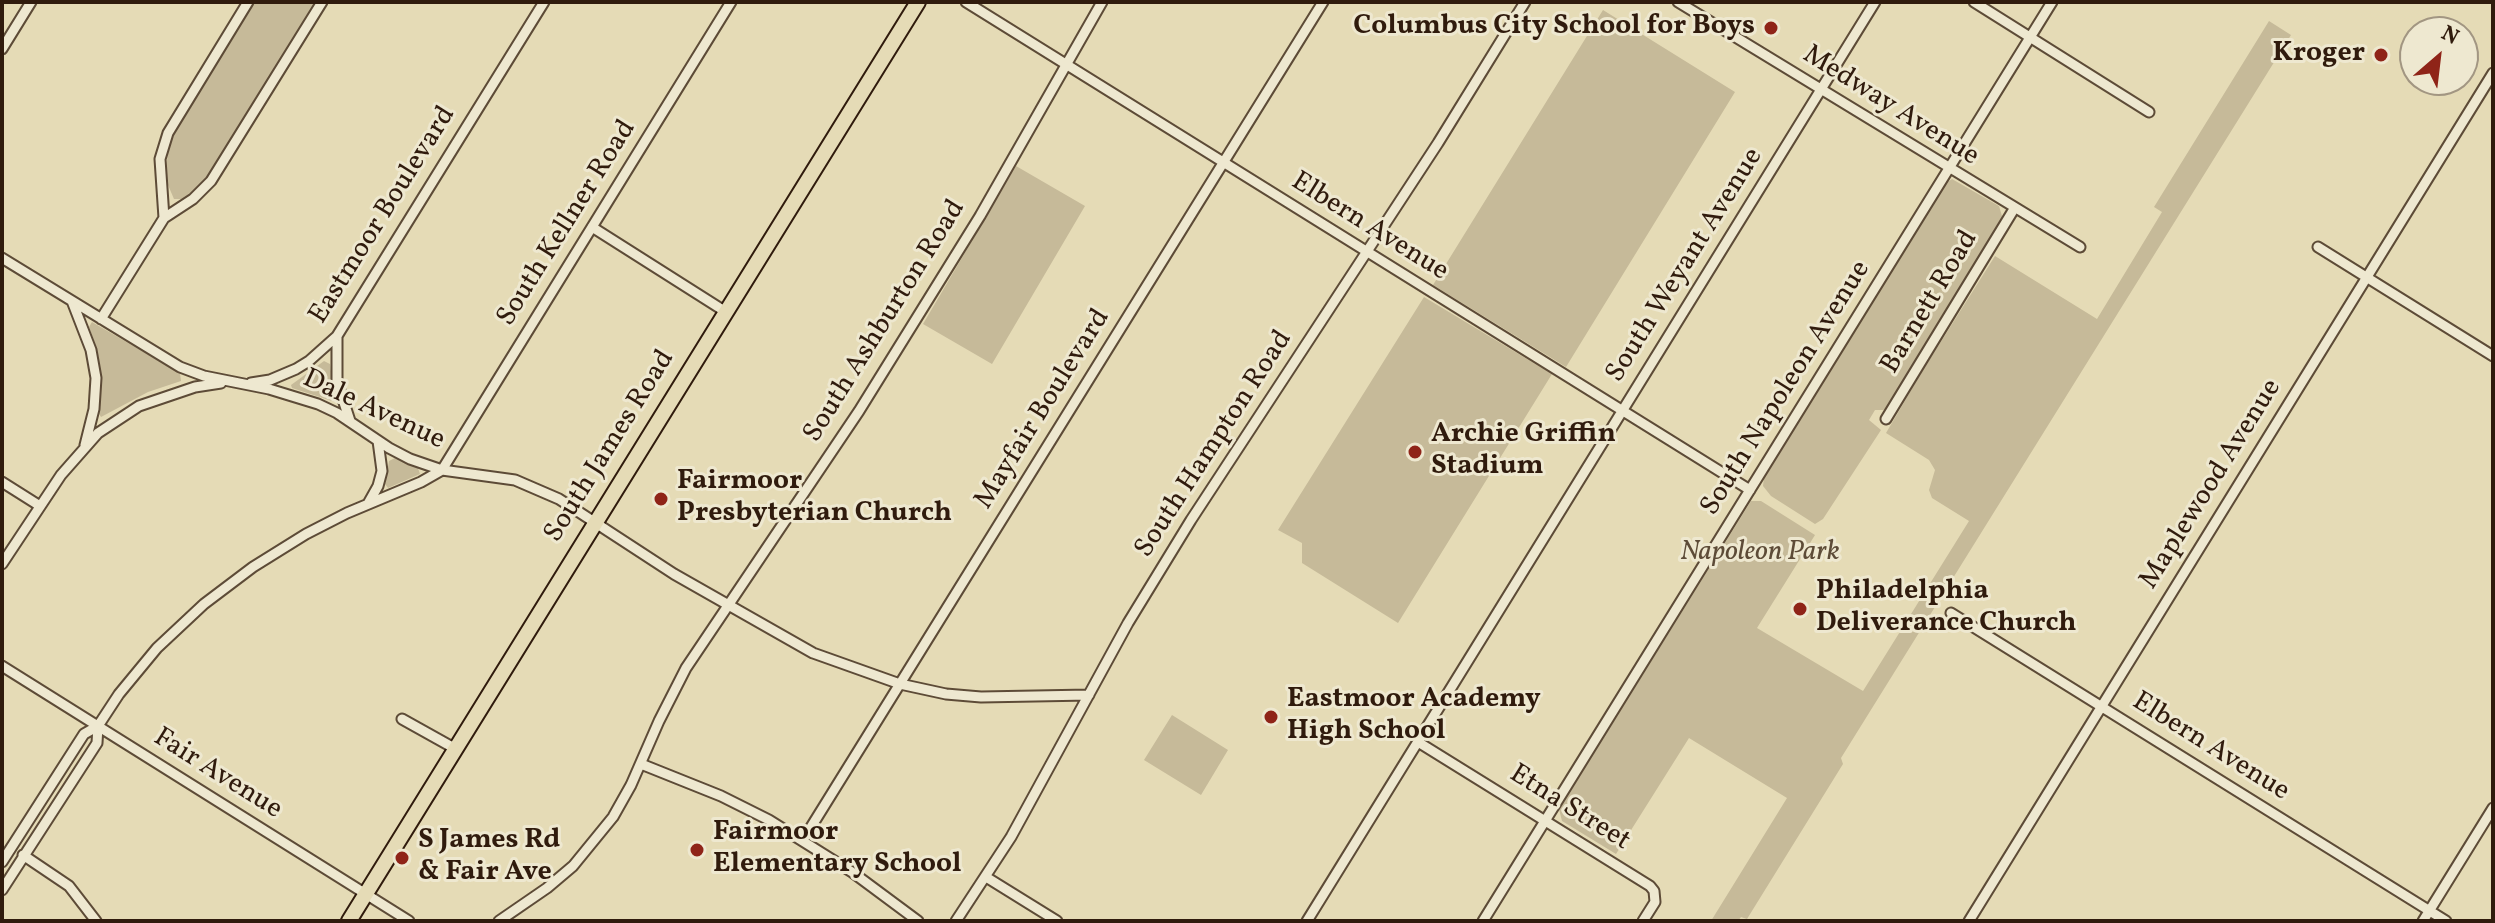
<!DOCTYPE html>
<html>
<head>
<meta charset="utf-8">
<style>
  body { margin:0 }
  #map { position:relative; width:2495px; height:923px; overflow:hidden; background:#e5dbb6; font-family:Vollkorn,serif }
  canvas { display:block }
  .frame { position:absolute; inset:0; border:4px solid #301b0d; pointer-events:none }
  .north { position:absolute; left:2399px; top:16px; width:80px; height:80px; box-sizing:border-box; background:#eee8d0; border:2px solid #a29682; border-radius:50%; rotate:28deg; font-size:22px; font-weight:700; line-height:32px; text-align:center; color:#301b0d }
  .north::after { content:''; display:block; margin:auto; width:28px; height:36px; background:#8f2418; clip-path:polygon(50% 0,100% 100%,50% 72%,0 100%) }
</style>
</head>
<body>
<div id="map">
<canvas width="2495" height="923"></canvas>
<div class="frame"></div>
<div class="north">N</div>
</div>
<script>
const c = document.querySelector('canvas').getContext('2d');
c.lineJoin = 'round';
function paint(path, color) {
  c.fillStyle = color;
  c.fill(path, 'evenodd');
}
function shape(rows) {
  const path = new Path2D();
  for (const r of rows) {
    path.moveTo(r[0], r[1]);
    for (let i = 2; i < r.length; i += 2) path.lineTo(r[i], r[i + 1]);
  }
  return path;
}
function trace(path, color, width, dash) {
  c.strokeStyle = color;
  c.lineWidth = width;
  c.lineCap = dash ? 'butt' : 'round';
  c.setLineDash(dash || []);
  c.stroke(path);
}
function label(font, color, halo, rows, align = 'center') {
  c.font = font + ' Vollkorn,serif';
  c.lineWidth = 6;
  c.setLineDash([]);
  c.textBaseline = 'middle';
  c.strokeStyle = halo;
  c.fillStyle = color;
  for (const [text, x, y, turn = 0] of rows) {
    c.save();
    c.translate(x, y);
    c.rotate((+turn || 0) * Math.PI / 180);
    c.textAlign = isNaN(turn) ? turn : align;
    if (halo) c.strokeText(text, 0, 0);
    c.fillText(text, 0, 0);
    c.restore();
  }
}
const green = shape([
  [253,2,316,2,209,175,189,195,182,199,174,199,168,185,166,170,169,142,176,126],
  [1603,10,1735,92,1566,367,1433,285],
  [2269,21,2291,35,1841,758,1843,764,1747,919,1741,917,1738,921,1711,921,1787,798,1689,738,1616,854,1562,821,1559,809,1751,501,1761,501,1815,535,1757,628,1863,691,1969,521,1932,498,1929,490,1935,470,1929,460,1886,433,1923,370,1995,256,2097,319,2162,212,2154,207],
  [1016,166,1085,206,992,364,923,324],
  [1952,179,1999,206,2002,216,2001,223,1888,406,1884,410,1875,410,1869,420,1881,430,1823,519,1815,524,1771,496,1763,486,1764,477,1946,183],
  [1424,297,1552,374,1398,623,1302,563,1302,543,1278,530],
  [92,322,180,373,181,381,148,392,101,417,98,412,101,375,97,349,89,327],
  [324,361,330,364,335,402,292,388,291,385],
  [395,458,418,468,420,474,388,488,385,484,389,461],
  [1172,715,1228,750,1201,795,1144,760]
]);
const minor = shape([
  [966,2,1750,490],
  [1678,2,2080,247],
  [1974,2,2149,112],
  [2,49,31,2],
  [164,218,193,199,211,181,322,2],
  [592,227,726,312],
  [2318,247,2493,356],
  [2,258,180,367,204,376,269,389,318,404,337,413,389,448,410,459,442,470,515,480,559,499,674,574,813,653,900,684,946,694,981,697,1089,695],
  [72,301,91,350,96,378,94,409,85,445],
  [101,319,164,218,160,159,168,133,248,2],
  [337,336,337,381,350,421],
  [251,383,270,380,296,369,309,361,337,336,544,2],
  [1886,419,2014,209],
  [2,482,40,506],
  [369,502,378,486,382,471,378,441],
  [2,564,61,475,98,433,139,406,195,387,221,383],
  [1951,613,2446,921],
  [2,666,409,921],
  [402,719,454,748],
  [1418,742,1650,886,1654,891,1655,902,1643,921],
  [641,764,721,796,769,820,852,872,918,921],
  [803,840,1323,2],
  [23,855,69,886,96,921],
  [2,862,84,734,98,726,119,694,157,648,204,604,253,567,306,534,347,513,421,482,442,470,731,2],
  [986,877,1057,921],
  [2,890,97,743,98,726],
  [499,921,547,888,573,866,613,817,631,785,659,721,686,668,859,411,980,216,1102,2],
  [956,921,1011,837,1128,623,1191,520,1438,143,1525,2],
  [1307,921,1875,2],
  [1483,921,2052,2],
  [1969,921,2493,73],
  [2423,921,2493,808]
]);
const primary = shape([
  [349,921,918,2]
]);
const markers = [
  [1771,28,8,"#8f2418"],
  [2381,55,8,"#8f2418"],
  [1415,452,8,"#8f2418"],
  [661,499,8,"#8f2418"],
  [1800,609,8,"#8f2418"],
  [1271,717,8,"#8f2418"],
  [697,850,8,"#8f2418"],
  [402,858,8,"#8f2418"]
];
const poiNames = [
  ["Columbus City School for Boys",1755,28,"right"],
  ["Kroger",2365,55,"right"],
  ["Archie Griffin",1431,436],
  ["Stadium",1431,468],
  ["Fairmoor",677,483],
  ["Presbyterian Church",677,515],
  ["Philadelphia",1816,593],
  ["Deliverance Church",1816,625],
  ["Eastmoor Academy",1287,701],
  ["High School",1287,733],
  ["Fairmoor",713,834],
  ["Elementary School",713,866],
  ["S James Rd",418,842],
  ["& Fair Ave",418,874]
];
const streetNames = [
  ["Medway Avenue",1890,107,32],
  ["Eastmoor Boulevard",384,216,-58],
  ["South Kellner Road",568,224,-58],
  ["Elbern Avenue",1369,228,32],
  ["South Weyant Avenue",1686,266,-58],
  ["Barnett Road",1931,303,-59],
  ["South Ashburton Road",886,322,-58],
  ["South Napoleon Avenue",1787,389,-58],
  ["Mayfair Boulevard",1044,410,-58],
  ["Dale Avenue",373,411,25],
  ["South Hampton Road",1215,445,-57],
  ["South James Road",611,447,-58],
  ["Maplewood Avenue",2212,485,-58],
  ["Elbern Avenue",2210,748,32],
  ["Fair Avenue",217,775,32],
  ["Etna Street",1569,809,32]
];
const parkNames = [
  ["Napoleon Park",1760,554]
];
paint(green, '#c6ba99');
trace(minor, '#5d4b37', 13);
trace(primary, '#301b0d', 18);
trace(minor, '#eee8d0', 9);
trace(primary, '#e5dbb6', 14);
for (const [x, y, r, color] of markers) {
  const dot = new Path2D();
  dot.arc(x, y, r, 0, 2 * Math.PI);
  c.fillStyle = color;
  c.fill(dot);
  trace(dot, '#eee8d0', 3);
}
label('bold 28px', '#301b0d', '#eee8d0', poiNames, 'left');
label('28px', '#301b0d', '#eee8d0', streetNames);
label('italic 28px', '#5d4b37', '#eee8d0', parkNames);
</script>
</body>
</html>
